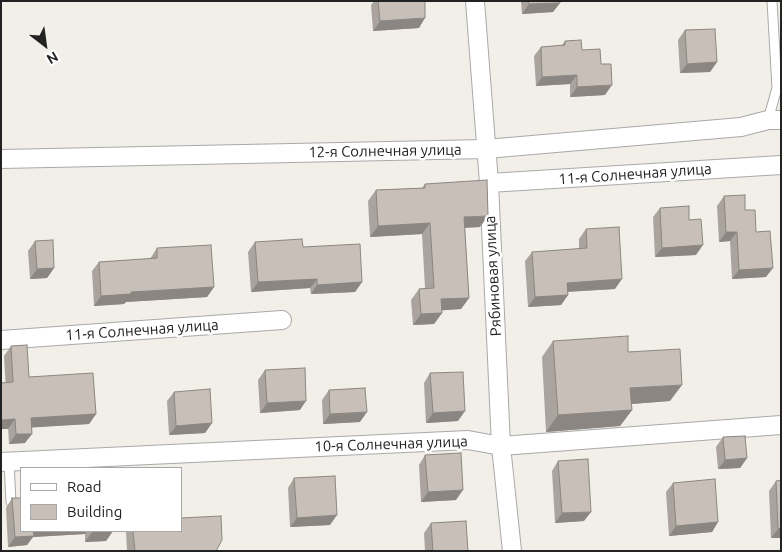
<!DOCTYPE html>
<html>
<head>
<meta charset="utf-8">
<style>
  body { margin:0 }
  #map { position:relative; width:782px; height:552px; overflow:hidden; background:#f2efe9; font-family:Ubuntu,sans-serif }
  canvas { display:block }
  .frame { position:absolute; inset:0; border:2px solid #222; pointer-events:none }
  .legend { position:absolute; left:20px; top:467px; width:162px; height:65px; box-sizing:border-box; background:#fff; border:1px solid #a7a7a7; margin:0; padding:6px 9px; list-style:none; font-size:15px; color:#222 }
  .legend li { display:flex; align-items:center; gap:10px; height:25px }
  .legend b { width:25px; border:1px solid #a7a7a7 }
  .north { position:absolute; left:20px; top:20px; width:50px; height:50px; -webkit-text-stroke:4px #fff; paint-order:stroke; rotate:150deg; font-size:14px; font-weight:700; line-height:20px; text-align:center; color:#222 }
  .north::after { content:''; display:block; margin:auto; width:18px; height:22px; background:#222; clip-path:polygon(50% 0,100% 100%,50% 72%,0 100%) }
</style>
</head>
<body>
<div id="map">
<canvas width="782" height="552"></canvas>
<div class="frame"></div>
<ul class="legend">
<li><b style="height:6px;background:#fff"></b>Road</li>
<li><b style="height:14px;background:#c7bfb8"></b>Building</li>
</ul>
<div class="north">N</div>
</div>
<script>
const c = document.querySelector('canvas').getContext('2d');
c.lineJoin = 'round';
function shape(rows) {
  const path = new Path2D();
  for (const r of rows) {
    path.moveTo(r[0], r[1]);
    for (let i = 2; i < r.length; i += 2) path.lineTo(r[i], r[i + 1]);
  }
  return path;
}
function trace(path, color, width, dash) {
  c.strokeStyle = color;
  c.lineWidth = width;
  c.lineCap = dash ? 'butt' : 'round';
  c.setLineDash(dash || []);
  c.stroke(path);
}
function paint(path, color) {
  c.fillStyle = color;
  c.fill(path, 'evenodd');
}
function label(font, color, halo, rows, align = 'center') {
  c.font = font + ' Ubuntu,sans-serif';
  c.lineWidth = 5;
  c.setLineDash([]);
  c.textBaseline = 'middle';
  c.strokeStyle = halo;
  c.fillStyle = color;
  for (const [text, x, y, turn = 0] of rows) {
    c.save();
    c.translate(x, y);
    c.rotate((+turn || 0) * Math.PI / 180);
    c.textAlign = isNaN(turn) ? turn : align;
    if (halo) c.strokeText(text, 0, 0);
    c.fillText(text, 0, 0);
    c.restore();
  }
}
const lane = shape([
  [768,120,777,88,772,1],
  [9,462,11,502]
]);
const street = shape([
  [475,1,489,183,501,446,512,551],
  [1,159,486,149,741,127,768,120,781,120],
  [489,183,781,165],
  [1,340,282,320],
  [1,462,468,440,501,446,781,425]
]);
const wall = shape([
  [374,1,425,1,419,28,373,31,371,5],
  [521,1,560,1,560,3,553,12,522,14],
  [685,30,717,62,710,72,680,73,678,40],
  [565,41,582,50,601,64,605,95,570,97,570,84,536,86,534,56,541,47,562,45],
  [425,184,480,227,465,228,469,298,461,309,442,310,442,313,434,324,413,325,411,300,419,289,425,288,422,234,370,237,368,201,376,190,422,188],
  [724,196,745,210,756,232,766,277,732,279,730,241,719,242,717,206],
  [660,208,689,220,696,255,655,257,653,217],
  [586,229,615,289,568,292,568,295,561,305,528,307,525,261,532,252,579,249,579,239],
  [35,241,54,268,47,278,30,279,28,251],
  [255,242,303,247,362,282,355,292,311,294,310,288,251,292,248,252],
  [157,248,214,287,207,297,126,302,124,304,94,306,92,271,99,262,150,259],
  [553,341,628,352,670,401,631,404,632,410,620,426,546,432,542,357],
  [11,346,29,377,96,414,89,424,32,427,25,443,9,444,4,356],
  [265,370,300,410,260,413,258,380],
  [430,373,458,421,426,423,424,383],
  [329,390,360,422,323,424,322,400],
  [174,392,212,423,205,433,169,435,167,401],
  [723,437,747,458,740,468,718,469,716,447],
  [425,455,456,500,421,502,419,465],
  [558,461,584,521,555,523,552,471],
  [294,478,330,525,290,527,288,488],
  [776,481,781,538,771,538,769,491],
  [673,483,718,522,712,532,669,536,666,492],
  [12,498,21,531,113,531,106,541,85,542,85,534,33,537,27,545,8,547,6,508],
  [431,523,468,551,425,551,424,533],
  [126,531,181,531,216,551,127,551]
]);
const shadedWall = shape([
  [560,3,553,12,522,14,529,4],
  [425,18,419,28,373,31,380,21],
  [717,62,710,72,680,73,687,64],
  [577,75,570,84,536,86,542,77],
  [612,85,605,95,570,97,577,87],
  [488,216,480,227,457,228,464,217],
  [430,223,422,234,370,237,378,226],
  [726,232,737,232,730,241,719,242],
  [703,245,696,255,655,257,662,248],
  [54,268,47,278,30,279,37,269],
  [773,268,766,277,732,279,739,270],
  [317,279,310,288,251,292,258,282],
  [622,279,615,289,561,292,567,283],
  [362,282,355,292,311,294,317,285],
  [214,287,207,297,126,302,124,304,94,306,101,296,131,292],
  [568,295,561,305,528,307,535,297],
  [469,298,461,309,433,311,441,299],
  [442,313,434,324,413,325,421,314],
  [682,385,670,401,619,405,630,388],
  [306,401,300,410,260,413,267,403],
  [632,410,620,426,546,432,558,415],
  [465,411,458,421,426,423,433,413],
  [367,412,360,422,323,424,330,414],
  [96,414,89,424,25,428,31,418],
  [15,419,8,429,1,429,1,420],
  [212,423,205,433,169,435,176,426],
  [16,434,32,434,25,443,9,444],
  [747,458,740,468,718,469,725,460],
  [463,490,456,500,421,502,428,492],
  [591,512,584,521,555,523,562,513],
  [337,515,330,525,290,527,297,518],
  [718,522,712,532,669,536,676,526],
  [781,528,781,538,771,538,778,529],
  [31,531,87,531,85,534,33,537,27,545,8,547,15,537],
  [113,531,106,541,85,542,92,532]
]);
const building = shape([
  [378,1,425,1,425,18,380,21,378,1],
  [528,1,560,1,560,3,529,4,528,1],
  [715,29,717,62,687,64,685,30,715,29],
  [581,40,582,50,600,49,601,64,611,64,612,85,577,87,577,75,542,77,541,47,565,45,565,41,581,40],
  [487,180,488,216,464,217,469,298,441,299,442,313,421,314,419,289,434,288,430,223,378,226,376,190,425,188,425,184,487,180],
  [745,195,745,210,755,210,756,232,770,231,773,268,739,270,737,232,726,232,724,196,745,195],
  [689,206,689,220,701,219,703,245,662,248,660,208,689,206],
  [619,227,622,279,567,283,568,295,535,297,532,252,587,248,586,229,619,227],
  [302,239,303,247,360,244,362,282,317,285,317,279,258,282,255,242,302,239],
  [53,240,54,268,37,269,35,241,53,240],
  [211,245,214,287,131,292,131,294,101,296,99,262,157,258,157,248,211,245],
  [628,336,628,352,680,349,682,385,630,388,632,410,558,415,553,341,628,336],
  [27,345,29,377,93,373,96,414,31,418,32,434,16,434,15,419,1,420,1,383,13,382,11,346,27,345],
  [305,368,306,401,267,403,265,370,305,368],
  [463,372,465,411,433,413,430,373,463,372],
  [365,388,367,412,330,414,329,390,365,388],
  [210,389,212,423,176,426,174,392,210,389],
  [745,436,747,458,725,460,723,437,745,436],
  [461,453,463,490,428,492,425,455,461,453],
  [588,459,591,512,562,513,558,461,588,459],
  [335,476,337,515,297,518,294,478,335,476],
  [715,479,718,522,676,526,673,483,715,479],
  [781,480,781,528,778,529,776,481,781,480],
  [12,498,21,498,21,531,33,531,34,536,15,537,12,498],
  [221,516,222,540,216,551,135,551,133,531,181,531,181,518,221,516],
  [466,521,468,551,433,551,431,523,466,521],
  [92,531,113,531,92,532,92,531]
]);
const streetNames = [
  ["12-я Солнечная улица",385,151,-1],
  ["11-я Солнечная улица",635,174,-4],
  ["Рябиновая улица",493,276,-93],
  ["11-я Солнечная улица",142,330,-4],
  ["10-я Солнечная улица",391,444,-2]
];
trace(lane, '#a9a9a9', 11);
trace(street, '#a9a9a9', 20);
trace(lane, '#fff', 9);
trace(street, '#fff', 18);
paint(wall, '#aba49e');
paint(shadedWall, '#8b8681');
paint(building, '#c7bfb8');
trace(building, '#8b8681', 1);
label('15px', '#222', '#fff', streetNames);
</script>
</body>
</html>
